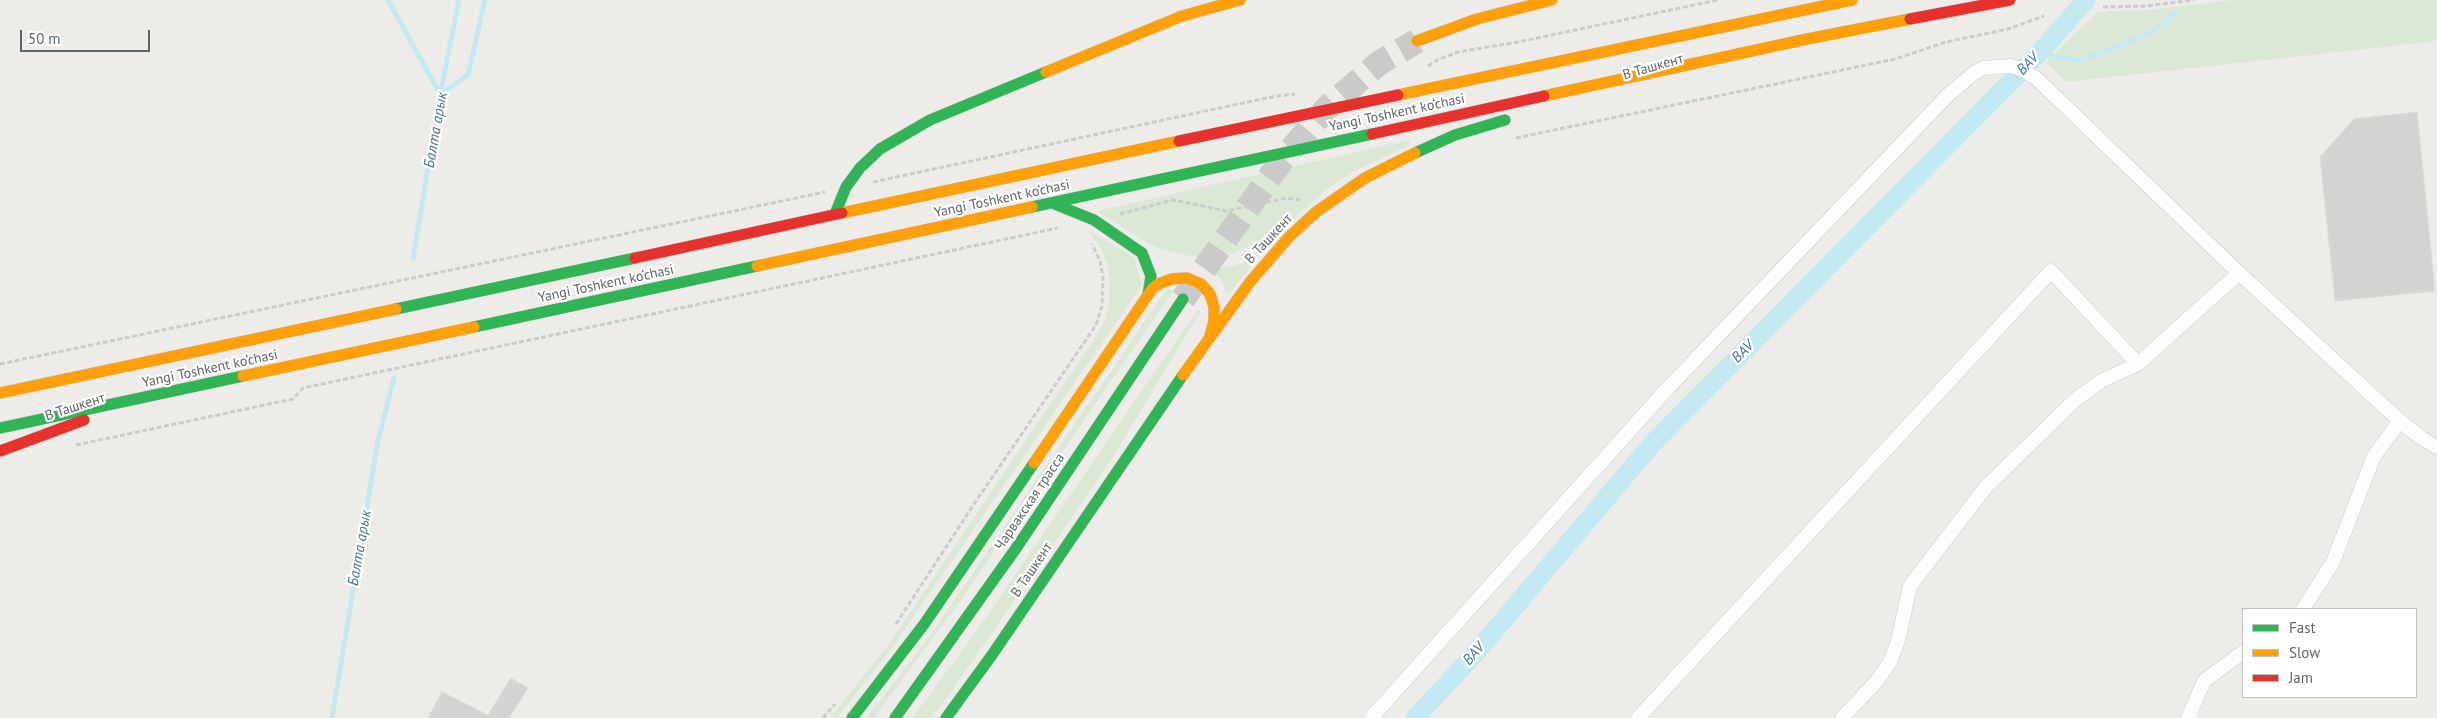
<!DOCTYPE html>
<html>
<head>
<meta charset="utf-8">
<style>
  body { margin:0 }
  #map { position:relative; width:2437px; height:718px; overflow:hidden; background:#eeece9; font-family:"PT Sans",sans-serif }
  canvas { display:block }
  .legend { position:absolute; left:2242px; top:608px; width:175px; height:90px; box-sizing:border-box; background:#fff; border:1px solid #bfc1c2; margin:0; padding:6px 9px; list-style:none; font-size:15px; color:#5f6466 }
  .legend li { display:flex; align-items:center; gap:10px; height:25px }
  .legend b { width:25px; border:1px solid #bfc1c2 }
  .scale { position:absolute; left:20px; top:30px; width:130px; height:22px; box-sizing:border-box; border:2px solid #5f6466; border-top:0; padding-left:6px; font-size:15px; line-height:18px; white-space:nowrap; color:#5f6466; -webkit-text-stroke:4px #fff; paint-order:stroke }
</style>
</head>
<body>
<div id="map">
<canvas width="2437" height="718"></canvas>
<ul class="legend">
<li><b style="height:6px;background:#30b455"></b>Fast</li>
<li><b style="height:6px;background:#ff9f0a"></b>Slow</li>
<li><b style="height:6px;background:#e5322d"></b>Jam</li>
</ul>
<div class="scale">50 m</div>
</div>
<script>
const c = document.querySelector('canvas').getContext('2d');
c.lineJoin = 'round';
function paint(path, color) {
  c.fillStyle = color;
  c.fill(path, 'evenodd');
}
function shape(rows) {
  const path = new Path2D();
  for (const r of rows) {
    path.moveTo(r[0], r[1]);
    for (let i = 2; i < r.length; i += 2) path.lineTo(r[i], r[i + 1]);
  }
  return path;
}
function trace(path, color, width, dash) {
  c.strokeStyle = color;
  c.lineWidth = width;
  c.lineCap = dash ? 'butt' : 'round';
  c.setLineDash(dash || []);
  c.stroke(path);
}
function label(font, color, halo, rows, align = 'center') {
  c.font = font + ' "PT Sans",sans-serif';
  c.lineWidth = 4.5;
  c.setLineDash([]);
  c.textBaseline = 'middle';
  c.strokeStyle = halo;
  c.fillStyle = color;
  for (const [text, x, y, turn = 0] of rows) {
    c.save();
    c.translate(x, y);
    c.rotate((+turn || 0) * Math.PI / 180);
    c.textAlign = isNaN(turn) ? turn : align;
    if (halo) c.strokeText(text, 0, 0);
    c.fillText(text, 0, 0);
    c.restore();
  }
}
const green = shape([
  [2234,0,2437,0,2437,41,2066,82,2046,62,2098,12,2147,10],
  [1409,140,1410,145,1353,172,1330,187,1279,230,1264,240,1232,253,1197,257,1164,250,1149,244,1097,211],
  [1088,230,1134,257,1142,285,892,648,837,718,830,718,888,645,1099,332,1106,317,1109,301,1109,270,1101,248],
  [1248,261,1255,261,1227,296,1222,281,1211,269,1235,266],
  [1167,289,1173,291,956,607,874,718,866,718,924,644],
  [1198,309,1200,313,1106,468,951,692,931,718,912,718,973,636]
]);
const stream = shape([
  [388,0,440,94],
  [2039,53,2081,61,2150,33,2175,13],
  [441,94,468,75,485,0],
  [413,259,440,95,459,0],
  [332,718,378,441,394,378]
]);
const canal = shape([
  [1415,718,1473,656,1652,444,2039,53,2086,0]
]);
const building = shape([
  [2417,112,2435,291,2335,301,2320,157,2354,119,2417,112],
  [511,678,528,688,509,718,428,718,442,692,488,715,511,678]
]);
const highwayTunnel = shape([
  [1183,299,1282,160,1327,108,1379,63,1417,41]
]);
const path = shape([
  [2103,7,2146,6,2194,0],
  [1428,66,1439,59,1458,52,1518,42,1718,0],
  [1516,138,1895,59,1946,42,2008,29,2044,16],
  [873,182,1276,96,1295,94],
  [1120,214,1173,200,1227,211,1287,198,1300,200],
  [0,364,825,192],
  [76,445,293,399,303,388,1058,228],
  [896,624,974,504,1096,325,1102,306,1103,277,1100,261,1092,244],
  [823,718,835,704]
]);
const street = shape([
  [2303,609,2333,562,2374,456,2400,421],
  [1371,718,1668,388,1948,95,1974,73,1983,68,2011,66,2021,69,2036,78,2239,273,2400,421,2420,437,2437,447],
  [1638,718,2051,271,2138,364],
  [1842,718,1876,682,1890,662,1898,641,1910,586,1985,488,2075,400,2101,381,2138,364,2239,273],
  [2188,718,2204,681,2243,652]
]);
const fast = shape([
  [1415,153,1455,135,1505,120],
  [1052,203,1094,220,1142,253,1151,276,1148,295],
  [1032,207,1372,134],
  [835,214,846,187,860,168,880,149,930,120,1046,72],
  [396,309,635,258],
  [474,327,757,266],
  [0,428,243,376],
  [852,718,925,623,1034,463],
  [895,718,1017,547,1183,299],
  [946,718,992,655,1183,375]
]);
const slow = shape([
  [1417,41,1477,19,1552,0],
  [1046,72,1182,16,1240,0],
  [1398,95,1852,0],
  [1544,96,1807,39,1910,19],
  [842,213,1179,141],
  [757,266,1032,207],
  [1183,375,1250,282,1289,237,1316,212,1365,178,1415,153],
  [243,376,474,327],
  [0,393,396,309],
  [1034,463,1152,289,1158,284,1172,279,1187,278,1201,284,1210,294,1214,307,1214,321,1210,336]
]);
const jam = shape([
  [1910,19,2010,0],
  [1372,134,1544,96],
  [1179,141,1398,95],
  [635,258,842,213],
  [0,451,84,420]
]);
const streetNames = [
  ["В Ташкент",1653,67,-16],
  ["Yangi Toshkent ko‘chasi",1397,113,-12],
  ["Yangi Toshkent ko‘chasi",1002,199,-12],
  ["В Ташкент",1269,239,-47],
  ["Yangi Toshkent ko‘chasi",606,284,-12],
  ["Yangi Toshkent ko‘chasi",210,369,-12],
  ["В Ташкент",75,407,-18],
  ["Чарвакская трасса",1030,502,-56],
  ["В Ташкент",1032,570,-56]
];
const waterNames = [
  ["BAV",2028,64,-46],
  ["Балта арык",436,130,-80],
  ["BAV",1743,352,-45],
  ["Балта арык",360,548,-80],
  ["BAV",1474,654,-49]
];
paint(green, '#dce8d6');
trace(stream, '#c3e9f3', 5);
trace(canal, '#c3e9f3', 19);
paint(building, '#d5d3d2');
trace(building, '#dddbd8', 1);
trace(highwayTunnel, '#cacac8', 25, [25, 12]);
trace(street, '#cbcac9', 15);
trace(fast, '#cacac9', 12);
trace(slow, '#cacac9', 12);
trace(jam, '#cacac9', 12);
trace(path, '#c9cecb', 3, [5, 2.5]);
trace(street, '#fcfcfc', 14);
trace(fast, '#30b455', 11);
trace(slow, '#ff9f0a', 11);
trace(jam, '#e5322d', 11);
label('14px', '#5f6466', '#fff', streetNames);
label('italic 15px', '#437990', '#fff', waterNames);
</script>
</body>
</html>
